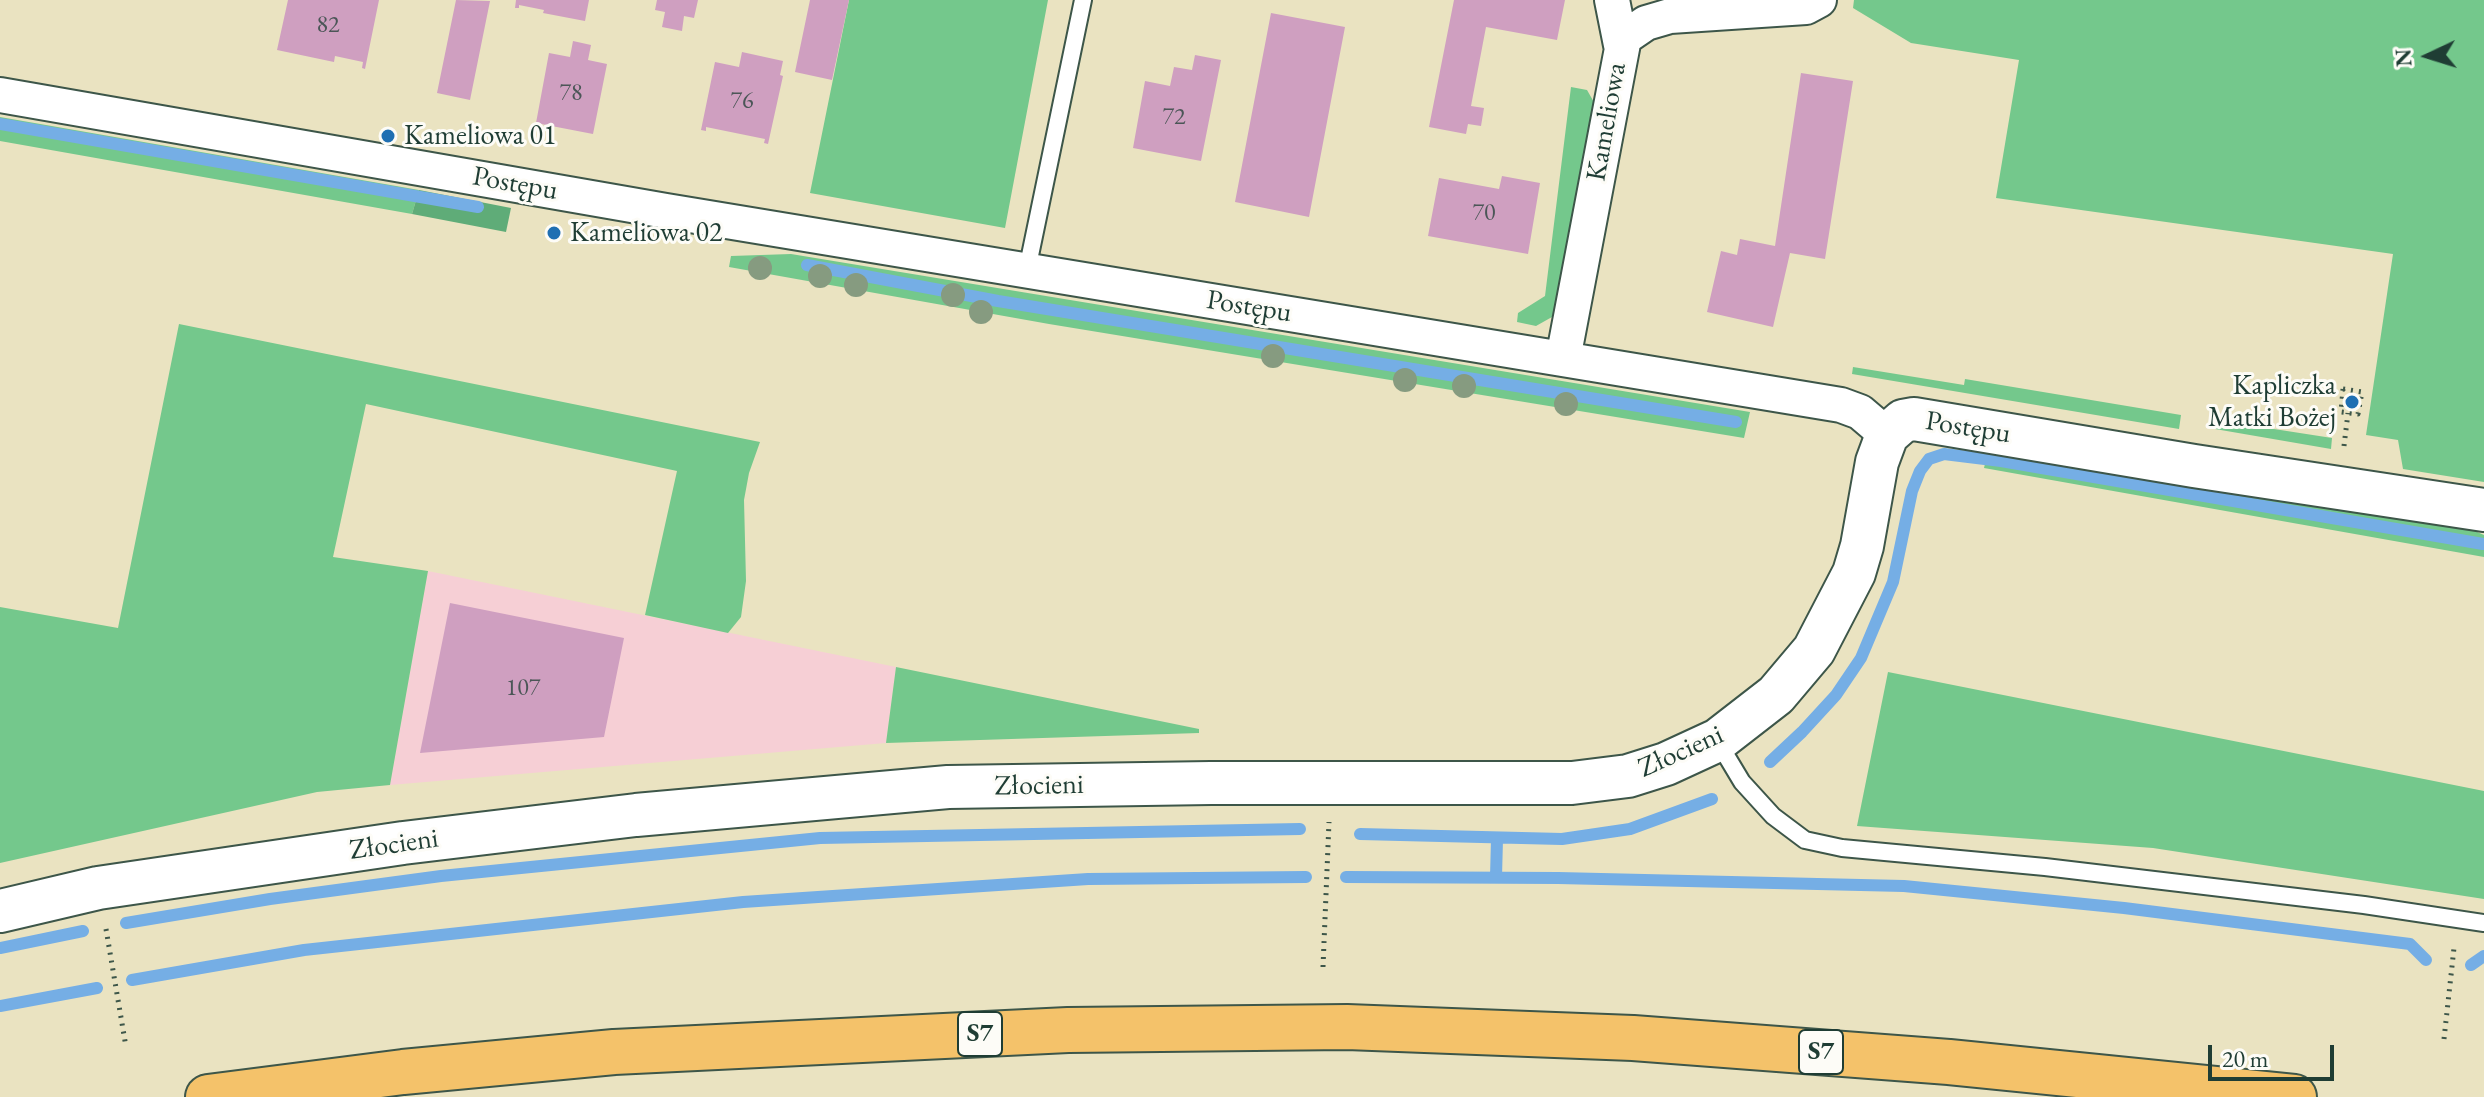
<!DOCTYPE html>
<html>
<head>
<meta charset="utf-8">
<style>
  body { margin:0 }
  #map { position:relative; width:2484px; height:1097px; overflow:hidden; background:#eae3c1; font-family:"EB Garamond",serif }
  canvas { display:block }
  .north { position:absolute; left:2388px; top:16px; width:80px; height:80px; -webkit-text-stroke:6px #fdfcf7; paint-order:stroke; rotate:266deg; font-size:22px; font-weight:700; line-height:32px; text-align:center; color:#1f3d34 }
  .north::after { content:''; display:block; margin:auto; width:28px; height:36px; background:#1f3d34; clip-path:polygon(50% 0,100% 100%,50% 72%,0 100%) }
  .scale { position:absolute; left:2208px; top:1045px; width:126px; height:36px; box-sizing:border-box; border:4px solid #1f3d34; border-top:0; padding-left:10px; font-size:24px; line-height:28px; white-space:nowrap; color:#1f3d34; -webkit-text-stroke:6px #fdfcf7; paint-order:stroke }
</style>
</head>
<body>
<div id="map">
<canvas width="2484" height="1097"></canvas>
<div class="north">N</div>
<div class="scale">20 m</div>
</div>
<script>
const c = document.querySelector('canvas').getContext('2d');
c.lineJoin = 'round';
function paint(path, color) {
  c.fillStyle = color;
  c.fill(path, 'evenodd');
}
function shape(rows) {
  const path = new Path2D();
  for (const r of rows) {
    path.moveTo(r[0], r[1]);
    for (let i = 2; i < r.length; i += 2) path.lineTo(r[i], r[i + 1]);
  }
  return path;
}
function trace(path, color, width, dash) {
  c.strokeStyle = color;
  c.lineWidth = width;
  c.lineCap = dash ? 'butt' : 'round';
  c.setLineDash(dash || []);
  c.stroke(path);
}
function label(font, color, halo, rows, align = 'center') {
  c.font = font + ' "EB Garamond",serif';
  c.lineWidth = 6;
  c.setLineDash([]);
  c.textBaseline = 'middle';
  c.strokeStyle = halo;
  c.fillStyle = color;
  for (const [text, x, y, turn = 0] of rows) {
    c.save();
    c.translate(x, y);
    c.rotate((+turn || 0) * Math.PI / 180);
    c.textAlign = isNaN(turn) ? turn : align;
    if (halo) c.strokeText(text, 0, 0);
    c.fillText(text, 0, 0);
    c.restore();
  }
}
const built = shape([
  [428,571,896,667,886,743,390,785]
]);
const green = shape([
  [849,0,1048,0,1005,228,810,193],
  [1854,0,2484,0,2484,482,2403,469,2398,440,2366,435,2393,254,1996,198,2019,60,1911,43,1853,8],
  [1571,87,1587,90,1595,104,1558,296,1552,317,1536,326,1517,322,1518,313,1545,296],
  [0,117,419,190,412,214,0,141],
  [791,254,1750,412,1744,438,1049,324,729,267,731,256],
  [179,324,760,442,749,473,744,500,746,581,741,617,728,633,645,615,677,471,366,404,333,557,428,571,390,785,317,792,0,863,0,607,118,628],
  [1853,367,1964,385,1965,379,2181,415,2179,429,1852,374],
  [2216,420,2332,438,2331,449,2215,429],
  [1988,451,2475,531,2484,535,2484,557,1984,468],
  [896,667,1199,729,1199,733,886,743],
  [1888,672,2484,791,2484,899,2153,848,1857,826]
]);
const forest = shape([
  [419,190,511,208,506,232,412,214]
]);
const stream = shape([
  [0,124,478,207],
  [807,265,998,301,1736,422],
  [1770,762,1802,732,1836,695,1861,658,1893,582,1912,491,1920,471,1929,459,1944,454,2001,461,2483,544],
  [1360,834,1562,839,1630,829,1712,799],
  [1346,877,1558,878,1904,886,2124,908,2410,944,2426,960],
  [1496,877,1497,839],
  [126,923,270,899,441,876,820,838,1300,829],
  [0,948,83,931],
  [2471,965,2484,956],
  [132,980,304,950,743,902,1088,879,1306,877],
  [0,1006,97,988]
]);
const building = shape([
  [288,0,379,0,365,69,362,68,363,62,335,56,334,62,277,50],
  [456,0,490,1,470,100,437,93],
  [516,0,589,0,585,21,543,13,544,10,519,5,519,8,515,8],
  [657,0,698,0,694,18,684,16,682,31,662,27,665,12,655,10],
  [810,0,849,0,832,80,795,72],
  [1454,0,1565,0,1557,40,1486,27,1471,106,1484,108,1481,126,1468,124,1466,134,1429,127],
  [1271,13,1345,27,1309,217,1235,202],
  [573,41,591,45,588,60,607,64,593,134,536,123,549,53,570,57],
  [742,52,783,61,780,75,783,76,768,144,764,143,765,139,706,127,706,131,701,130,715,62,739,67],
  [1195,55,1221,60,1201,161,1133,148,1145,81,1170,86,1174,67,1192,70],
  [1801,73,1853,81,1825,259,1790,253,1773,327,1707,312,1721,251,1737,255,1740,239,1775,246],
  [1502,176,1540,183,1528,254,1428,236,1439,178,1499,189],
  [450,603,624,638,604,737,420,753]
]);
const path = shape([
  [2343,389,2362,392,2358,414,2341,412,2343,389],
  [2344,446,2348,413],
  [106,929,126,1047],
  [1323,967,1329,822],
  [2444,1039,2454,948]
]);
const service = shape([
  [1027,270,1083,0],
  [1718,742,1742,782,1773,816,1805,840,1842,848,2045,867,2364,905,2484,923]
]);
const minor = shape([
  [1612,0,1621,45],
  [0,95,666,211,1841,405,1860,412,1887,435],
  [1563,359,1624,38,1646,23,1670,16,1806,7,1819,0]
]);
const tertiary = shape([
  [0,911,98,888,403,843,636,815,948,787,1211,783,1572,783,1628,776,1666,764,1718,740,1776,695,1814,650,1854,573,1862,546,1877,462,1887,435,1903,421,1914,419,2194,466,2484,510]
]);
const motorway = shape([
  [208,1097,403,1072,614,1052,1068,1030,1347,1027,1633,1038,1949,1062,2294,1097]
]);
const trees = [
  [760,268],
  [820,276],
  [856,285],
  [953,295],
  [981,312],
  [1273,356],
  [1405,380],
  [1464,386],
  [1566,404]
];
const markers = [
  [388,136,8,"#1f6fb2"],
  [554,233,8,"#1f6fb2"],
  [2352,402,8,"#1f6fb2"]
];
const numberNames = [
  ["82",328,25],
  ["78",571,93],
  ["76",742,101],
  ["72",1174,117],
  ["70",1484,213],
  ["107",523,688]
];
const shields = [
  [980,1034,44],
  [1821,1052,44]
];
const shieldNames = [
  ["S7",980,1034],
  ["S7",1821,1052]
];
const streetNames = [
  ["Kameliowa",1607,122,-80],
  ["Postępu",515,184,10],
  ["Postępu",1249,307,9],
  ["Postępu",1968,428,9],
  ["Złocieni",1681,752,-24],
  ["Złocieni",1039,786,-1],
  ["Złocieni",394,845,-8]
];
const poiNames = [
  ["Kameliowa 01",404,136],
  ["Kameliowa 02",570,233],
  ["Kapliczka",2336,386,"right"],
  ["Matki Bożej",2336,418,"right"]
];
paint(built, '#f6cfd5');
paint(green, '#74c88c');
paint(forest, '#5fac78');
trace(stream, '#75aee5', 12);
paint(building, '#cf9fc0');
trace(service, '#3d5649', 20);
trace(minor, '#3d5649', 38);
trace(tertiary, '#3d5649', 46);
trace(motorway, '#3d5649', 48);
trace(path, '#3d5649', 5, [2, 6]);
trace(service, '#fff', 16);
trace(minor, '#fff', 34);
trace(tertiary, '#fff', 42);
trace(motorway, '#f4c26a', 44);
c.fillStyle = '#869b80';
for (const [x, y] of trees) {
  c.beginPath();
  c.arc(x, y, 12, 0, 2 * Math.PI);
  c.fill();
}
for (const [x, y, r, color] of markers) {
  const dot = new Path2D();
  dot.arc(x, y, r, 0, 2 * Math.PI);
  c.fillStyle = color;
  c.fill(dot);
  trace(dot, '#fdfcf7', 3);
}
label('24px', '#4b5657', null, numberNames);
for (const [x, y, w] of shields) {
  const box = new Path2D();
  box.roundRect(x - w / 2, y - 22, w, 44, 6);
  c.fillStyle = '#fdfcf7';
  c.fill(box);
  trace(box, '#1f3d34', 2);
}
label('bold 26px', '#1f3d34', null, shieldNames);
label('28px', '#1f3d34', '#fdfcf7', streetNames);
label('28px', '#1f3d34', '#fdfcf7', poiNames, 'left');
</script>
</body>
</html>
